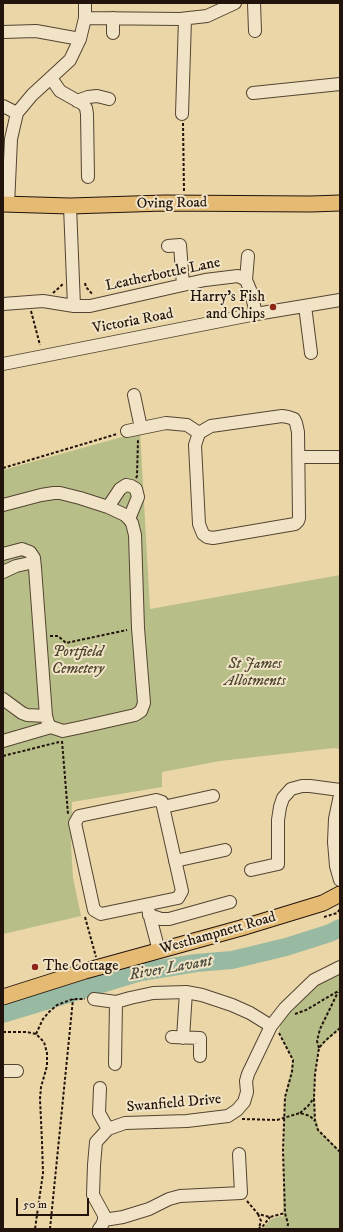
<!DOCTYPE html>
<html>
<head>
<meta charset="utf-8">
<style>
  body { margin:0 }
  #map { position:relative; width:343px; height:1232px; overflow:hidden; background:#ead6a7; font-family:"IM FELL DW Pica",serif }
  canvas { display:block }
  .frame { position:absolute; inset:0; border:4px solid #22130c; pointer-events:none }
  .scale { position:absolute; left:16px; top:1198px; width:73px; height:18px; box-sizing:border-box; border:2px solid #22130c; border-top:0; padding-left:5px; font-size:12px; line-height:14px; white-space:nowrap; color:#22130c; -webkit-text-stroke:3px #f1e4c6; paint-order:stroke }
</style>
</head>
<body>
<div id="map">
<canvas width="343" height="1232"></canvas>
<div class="frame"></div>
<div class="scale">50 m</div>
</div>
<script>
const c = document.querySelector('canvas').getContext('2d');
c.lineJoin = 'round';
function paint(path, color) {
  c.fillStyle = color;
  c.fill(path, 'evenodd');
}
function shape(rows) {
  const path = new Path2D();
  for (const r of rows) {
    path.moveTo(r[0], r[1]);
    for (let i = 2; i < r.length; i += 2) path.lineTo(r[i], r[i + 1]);
  }
  return path;
}
function trace(path, color, width, dash) {
  c.strokeStyle = color;
  c.lineWidth = width;
  c.lineCap = dash ? 'butt' : 'round';
  c.setLineDash(dash || []);
  c.stroke(path);
}
function label(font, color, halo, rows, align = 'center') {
  c.font = font + ' "IM FELL DW Pica",serif';
  c.lineWidth = 4;
  c.setLineDash([]);
  c.textBaseline = 'middle';
  c.strokeStyle = halo;
  c.fillStyle = color;
  for (const [text, x, y, turn = 0] of rows) {
    c.save();
    c.translate(x, y);
    c.rotate((+turn || 0) * Math.PI / 180);
    c.textAlign = isNaN(turn) ? turn : align;
    if (halo) c.strokeText(text, 0, 0);
    c.fillText(text, 0, 0);
    c.restore();
  }
}
const green = shape([
  [140,432,150,609,340,575,340,749,334,748,220,761,162,772,162,787,72,802,71,845,73,878,81,916,3,934,3,470],
  [340,971,340,1029,319,1048,315,1074,314,1099,315,1119,317,1120,319,1130,340,1151,340,1229,262,1229,271,1219,280,1216,283,1217,285,1097,293,1060,279,1033,282,1015,316,983]
]);
const river = shape([
  [3,1014,141,972,196,963,232,960,286,947,330,933,340,928]
]);
const path = shape([
  [183,123,184,191],
  [85,283,86,287,93,295],
  [53,293,63,284],
  [31,311,40,345],
  [3,468,117,434],
  [136,478,137,476,138,439],
  [50,636,58,636,66,643,127,630],
  [62,741,68,814],
  [3,756,59,742],
  [85,917,96,957],
  [324,917,337,913,340,909],
  [295,1014,306,1010,340,990],
  [340,1028,325,1041,319,1048,315,1074,314,1098,315,1121,318,1130,340,1152],
  [3,1032,27,1032,36,1034,44,1042,47,1053,47,1066,41,1087,40,1099,42,1142,43,1173,35,1229],
  [279,1033,293,1060,292,1072,285,1097,283,1151,285,1213,288,1224,287,1229],
  [36,1034,43,1019,49,1012,57,1005,73,999,85,999],
  [319,1048,317,1041,320,1029,338,992],
  [300,1113,308,1106,314,1098],
  [242,1119,277,1120,300,1113,310,1116,315,1121],
  [247,1201,258,1214,270,1217,285,1213],
  [258,1214,261,1221,259,1228],
  [50,1229,73,999],
  [258,1229,263,1226,270,1217]
]);
const minor = shape([
  [254,3,255,31],
  [85,18,180,19,207,16,235,3],
  [113,18,113,33],
  [3,32,36,31,80,39],
  [51,78,60,91,83,104,86,108,87,114,88,177],
  [253,93,340,84],
  [77,101,88,97,97,96,109,99],
  [3,106,17,113],
  [182,114,185,19],
  [8,205,11,139,17,113,32,95,70,60,80,39,85,18,85,3],
  [70,206,74,306],
  [168,246,180,245,183,285],
  [246,280,248,256],
  [3,304,43,301,74,306,90,306,205,280,238,276,246,280,251,292,256,314],
  [305,306,311,353],
  [3,364,256,314,340,300],
  [134,395,141,428],
  [282,416,288,417,294,419,296,423,298,432,299,518,298,521,295,524,289,525,213,538,207,537,203,534,199,524,195,445,199,433,211,426,282,416],
  [127,431,166,423,187,425,199,433],
  [299,457,340,457],
  [3,505,41,495,54,493,60,493,80,498,108,507,125,515,129,519,132,523,135,535,138,628,144,703,141,711,135,715,82,727,63,731,51,727,48,723,46,716,27,715,22,713,3,699],
  [108,507,120,489,126,485,131,486,136,489,138,497,129,519],
  [3,554,22,549,30,552,34,558,35,568,46,716],
  [3,572,16,566,34,562],
  [3,741,51,727],
  [340,795,335,819,334,842,336,866,340,880],
  [156,800,162,802,182,891,178,898,101,914,94,910,75,823,79,816,156,800],
  [163,807,213,796],
  [175,861,225,850],
  [251,870,278,864,278,820,280,807,283,798,291,789,302,786,310,786,340,790],
  [148,909,159,951],
  [149,915,161,919,169,919,230,902],
  [94,999,116,1002,130,998,153,993,186,992,202,995,232,1005,250,1013,271,1026],
  [172,1037,200,1038,200,1056],
  [183,1038,186,992],
  [115,1064,116,1002],
  [3,1071,17,1071],
  [100,1088,99,1113,108,1129],
  [104,1220,123,1217,149,1209,169,1199,180,1196,241,1193,239,1154],
  [99,1229,102,1225,104,1220,104,1215,93,1195,94,1165,96,1142,108,1129,125,1123,187,1121,228,1116,237,1110,244,1102,247,1092,246,1081,248,1074,271,1026,285,1008,314,980,340,967]
]);
const major = shape([
  [3,204,70,206,165,203,311,204,340,203],
  [3,997,85,971,241,928,323,903,340,894]
]);
const markers = [
  [273,307,4,"#8f2418"],
  [35,967,4,"#8f2418"]
];
const streetNames = [
  ["Oving Road",172,204,-1],
  ["Leatherbottle Lane",163,275,-12],
  ["Victoria Road",133,322,-11],
  ["Westhampnett Road",218,934,-16],
  ["Swanfield Drive",174,1104,-5]
];
const poiNames = [
  ["Harry's Fish",265,298],
  ["and Chips",265,315],
  ["The Cottage",43,967,"left"]
];
const parkNames = [
  ["Portfield",78,653],
  ["Cemetery",78,670],
  ["St James",255,665],
  ["Allotments",255,682]
];
const waterNames = [
  ["River Lavant",171,969,-10]
];
paint(green, '#b7be87');
trace(river, '#99baa2', 18);
trace(minor, '#544433', 14);
trace(major, '#22130c', 17);
trace(path, '#22130c', 2, [3, 2]);
trace(minor, '#f1e4c6', 12);
trace(major, '#e5bb74', 15);
for (const [x, y, r, color] of markers) {
  const dot = new Path2D();
  dot.arc(x, y, r, 0, 2 * Math.PI);
  c.fillStyle = color;
  c.fill(dot);
  trace(dot, '#f1e4c6', 1.5);
}
label('15px', '#22130c', '#f1e4c6', streetNames);
label('15px', '#22130c', '#f1e4c6', poiNames, 'right');
label('italic 15px', '#4f4631', '#f1e4c6', parkNames);
label('italic 16px', '#4c4d40', '#f1e4c6', waterNames);
</script>
</body>
</html>
